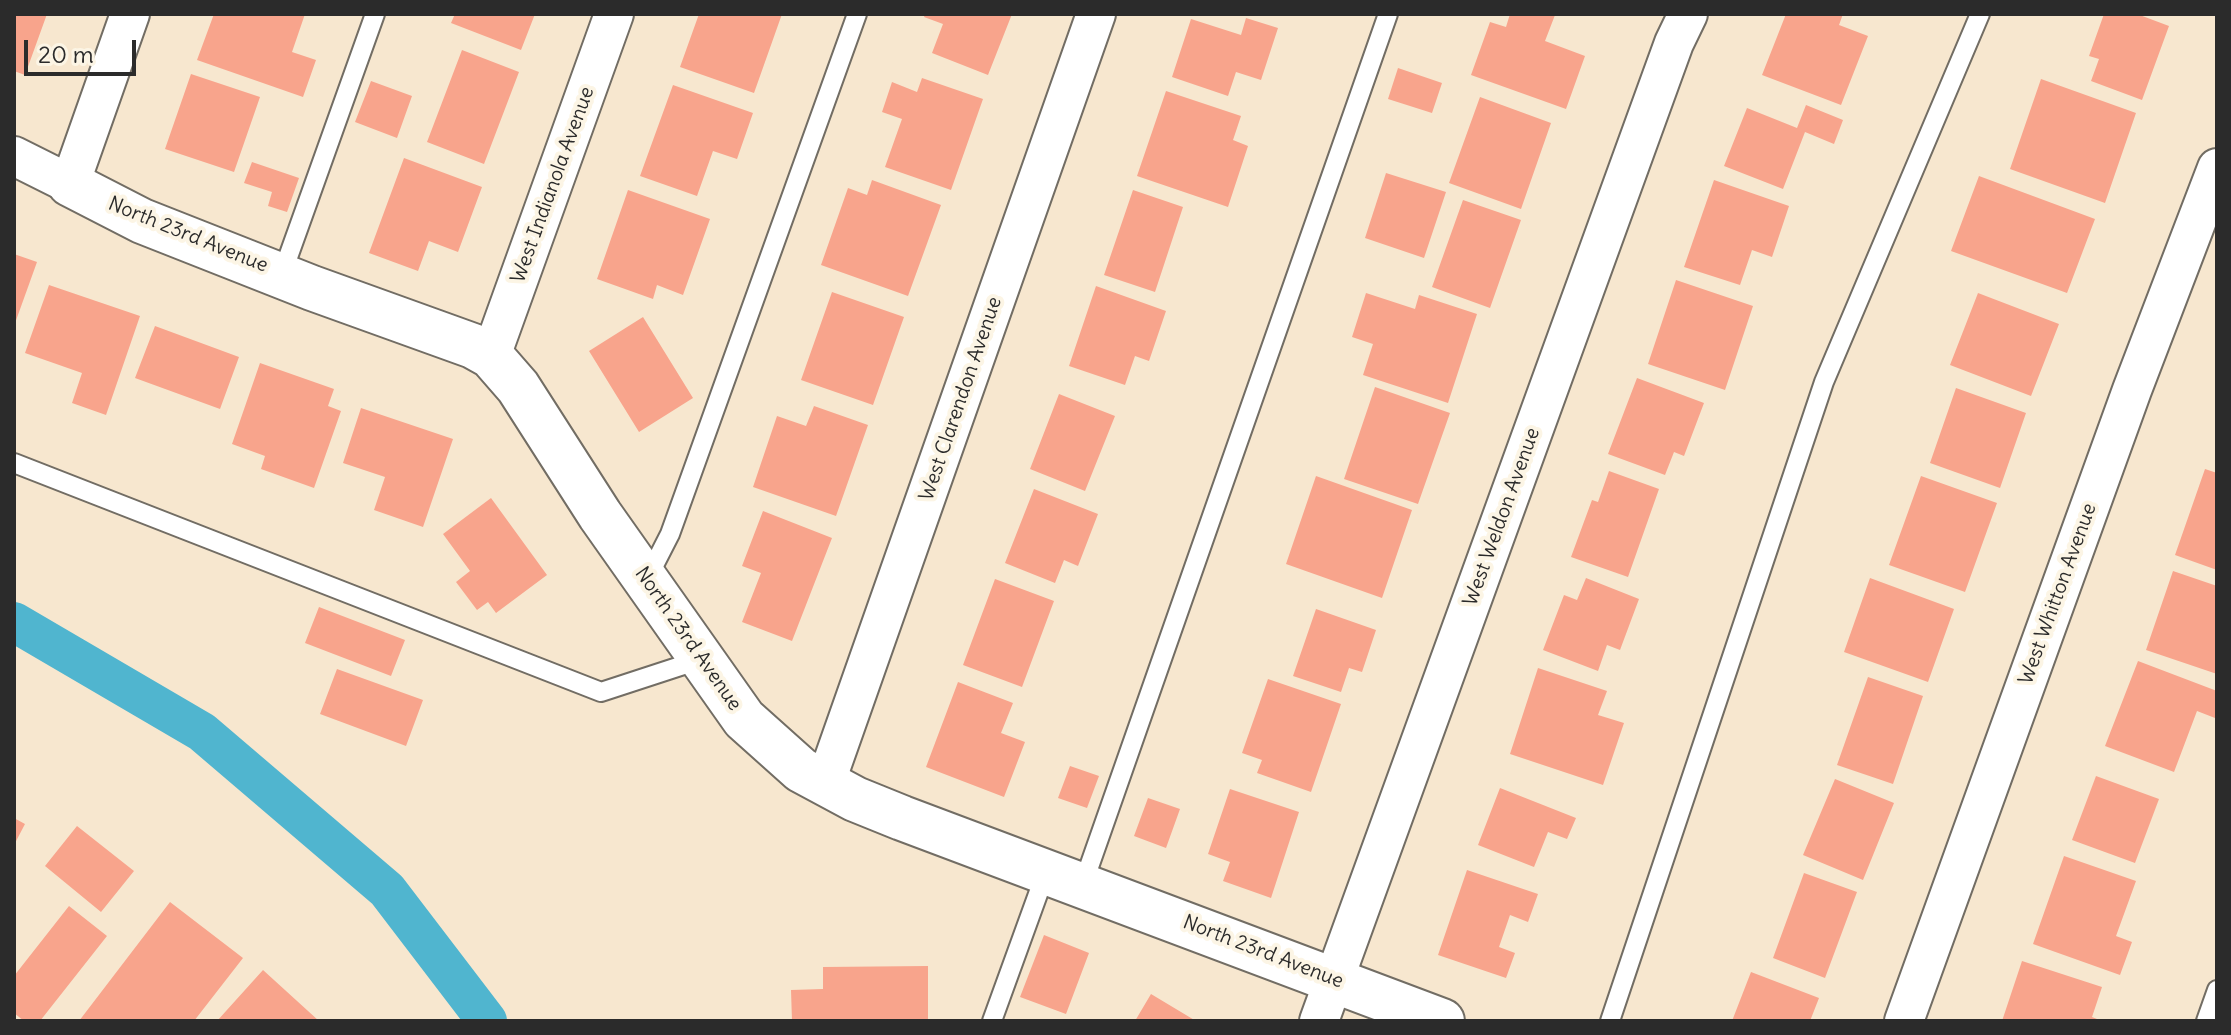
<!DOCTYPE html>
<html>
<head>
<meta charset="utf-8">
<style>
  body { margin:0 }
  #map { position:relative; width:2231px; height:1035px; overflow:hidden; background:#f7e7cf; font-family:Delius,sans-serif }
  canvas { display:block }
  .frame { position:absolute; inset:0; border:16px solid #2b2b2b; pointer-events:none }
  .scale { position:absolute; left:24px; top:40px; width:112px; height:36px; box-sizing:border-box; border:4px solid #2b2b2b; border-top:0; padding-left:10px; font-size:24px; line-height:28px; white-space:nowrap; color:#2b2b2b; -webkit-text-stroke:6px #fcf5e5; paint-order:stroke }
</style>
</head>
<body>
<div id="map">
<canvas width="2231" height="1035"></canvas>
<div class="frame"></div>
<div class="scale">20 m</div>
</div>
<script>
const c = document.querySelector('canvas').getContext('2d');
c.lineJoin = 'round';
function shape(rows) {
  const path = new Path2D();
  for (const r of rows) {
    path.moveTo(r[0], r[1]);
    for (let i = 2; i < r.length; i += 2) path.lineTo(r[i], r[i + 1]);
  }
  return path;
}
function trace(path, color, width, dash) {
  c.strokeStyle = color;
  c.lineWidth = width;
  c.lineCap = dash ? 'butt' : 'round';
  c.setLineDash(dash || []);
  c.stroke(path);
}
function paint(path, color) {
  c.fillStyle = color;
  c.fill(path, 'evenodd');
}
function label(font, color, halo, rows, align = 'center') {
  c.font = font + ' Delius,sans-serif';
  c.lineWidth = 8;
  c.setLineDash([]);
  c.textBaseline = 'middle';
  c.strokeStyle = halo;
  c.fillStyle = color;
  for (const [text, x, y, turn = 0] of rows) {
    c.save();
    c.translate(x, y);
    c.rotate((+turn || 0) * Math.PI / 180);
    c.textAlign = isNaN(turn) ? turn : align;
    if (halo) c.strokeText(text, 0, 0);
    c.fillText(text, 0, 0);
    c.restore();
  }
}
const canal = shape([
  [14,622,202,732,387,890,487,1021]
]);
const building = shape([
  [14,14,47,14,25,75,14,71],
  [214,14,305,14,292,52,316,60,303,97,197,60],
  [455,14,535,14,521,50,451,23],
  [699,14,782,14,754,93,680,67],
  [925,14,1012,14,988,75,932,53,943,24,924,17],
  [1510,14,1555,15,1545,41,1585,56,1566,109,1471,75,1490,22,1506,27],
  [1786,14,1843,14,1839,25,1868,36,1841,105,1762,75],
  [2104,14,2137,14,2169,26,2142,100,2091,81,2099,59,2089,56],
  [1246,18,1278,28,1261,80,1236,72,1228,96,1172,77,1191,19,1241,35],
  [462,50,519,72,484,164,427,142],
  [1398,68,1442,83,1432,113,1388,99],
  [191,74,260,97,234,172,165,149],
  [922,78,983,99,951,190,885,167,902,119,882,112,892,82,917,92],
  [2041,79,2136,113,2105,203,2010,169],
  [371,81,412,96,397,138,355,122],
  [673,85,753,113,737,159,713,151,697,196,640,176],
  [1166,91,1241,116,1233,140,1248,146,1228,207,1137,176],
  [1480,97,1551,123,1521,209,1449,183],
  [1806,105,1843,120,1834,144,1805,132,1783,189,1724,166,1747,108,1797,128],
  [404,158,482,187,458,252,429,241,418,271,369,253],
  [252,162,299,178,287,212,268,206,272,192,244,183],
  [1386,173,1446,192,1424,258,1365,238],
  [1979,176,2095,219,2067,293,1951,251],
  [872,180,941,205,908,296,821,265,848,188,867,195],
  [1714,180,1789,206,1772,257,1752,250,1740,285,1684,267],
  [628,190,710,219,683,295,657,285,653,299,597,279],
  [1133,190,1183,207,1155,292,1104,275],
  [1463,200,1521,220,1490,308,1432,287],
  [14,254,37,262,14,326],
  [1676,280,1753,306,1725,390,1648,364],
  [49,285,140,316,106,415,72,403,82,373,25,353],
  [1096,286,1166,311,1149,361,1135,356,1125,385,1069,366],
  [832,292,904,317,873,405,801,380],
  [1366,293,1415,309,1419,295,1477,314,1448,403,1363,375,1373,344,1352,337],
  [1978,293,2059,324,2031,396,1950,365],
  [643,317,693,398,639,432,589,351],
  [155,326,239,357,220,409,135,378],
  [260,363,334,389,328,406,341,411,314,488,261,469,265,456,232,444],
  [1637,378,1704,403,1684,456,1674,452,1665,475,1608,454],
  [1375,387,1450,413,1418,504,1344,479],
  [1956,388,2026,413,2000,488,1930,463],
  [1059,394,1115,416,1085,491,1030,469],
  [814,406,868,425,836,516,753,487,777,416,806,426],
  [361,408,453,439,423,527,374,510,385,477,343,463],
  [2205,469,2217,473,2217,570,2175,555],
  [1609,471,1659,489,1628,577,1571,557,1592,500,1598,502],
  [1316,476,1412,510,1382,598,1286,564],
  [1921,476,1997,503,1965,592,1889,565],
  [1034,489,1098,514,1078,566,1064,560,1055,583,1005,563],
  [491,498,547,575,496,613,488,602,477,610,456,582,470,571,443,534],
  [763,511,832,538,792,641,742,622,761,573,742,566],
  [2173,571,2217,586,2217,674,2146,650],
  [1586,578,1639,599,1620,650,1607,645,1598,671,1543,650,1564,595,1577,600],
  [1870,578,1954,609,1928,682,1844,652],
  [995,579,1054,601,1022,687,963,665],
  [319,607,405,640,391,676,305,643],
  [1316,609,1376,630,1362,672,1349,668,1341,692,1293,676],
  [2138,661,2217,691,2215,718,2197,711,2174,772,2105,746],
  [1538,668,1607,691,1598,715,1624,723,1603,785,1510,754],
  [337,669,423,700,406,746,320,714],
  [1868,677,1923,696,1893,784,1837,765],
  [1268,679,1341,704,1311,792,1257,773,1262,760,1242,753],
  [958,682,1013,703,1001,733,1025,742,1004,797,926,767],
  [1070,766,1099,776,1087,808,1058,798],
  [2096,776,2159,799,2135,863,2072,840],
  [1835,779,1894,803,1863,880,1803,855],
  [1500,788,1576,818,1567,839,1548,832,1534,867,1478,845],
  [1230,789,1299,812,1271,898,1223,881,1230,862,1208,854],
  [1148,798,1180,809,1166,848,1134,836],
  [14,818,25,824,14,845],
  [77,826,134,871,101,912,45,866],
  [2064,856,2136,881,2116,936,2132,942,2120,975,2033,944],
  [1467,870,1538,894,1528,922,1510,915,1499,947,1515,953,1506,978,1438,955],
  [1804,873,1857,892,1825,978,1773,958],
  [170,902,243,958,194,1021,79,1021],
  [69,906,107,936,40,1021,24,1021,14,1013,14,976],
  [1044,935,1089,953,1066,1014,1020,997],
  [2022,961,2102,987,2092,1017,2102,1021,2002,1021],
  [928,966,928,1021,792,1021,791,990,823,989,823,967],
  [263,970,319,1021,217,1021],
  [1751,972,1819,998,1810,1021,1732,1021],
  [1151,994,1196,1021,1135,1021]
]);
const service = shape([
  [282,274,375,14],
  [14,463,601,692,702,659],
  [648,577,670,534,857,14],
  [1083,884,1388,14],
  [992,1021,1046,872],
  [1610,1021,1824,382,1980,14],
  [2206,1021,2217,990]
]);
const minor = shape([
  [14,156,70,184,130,14],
  [491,356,614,14],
  [825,784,1096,14],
  [1319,1021,1674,43,1688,14],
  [1904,1021,2132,390,2217,168]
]);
const tertiary = shape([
  [70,184,142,221,312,288,473,346,491,356,518,387,600,515,744,719,801,770,855,799,902,818,1442,1021]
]);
const streetNames = [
  ["West Indianola Avenue",553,185,-70],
  ["North 23rd Avenue",188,235,22],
  ["West Clarendon Avenue",961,399,-71],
  ["West Weldon Avenue",1502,517,-70],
  ["West Whitton Avenue",2058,594,-70],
  ["North 23rd Avenue",688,639,55],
  ["North 23rd Avenue",1263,952,21]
];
trace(canal, '#50b5cf', 40);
paint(building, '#f8a48c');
trace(service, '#726d64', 22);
trace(minor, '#726d64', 42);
trace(tertiary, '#726d64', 48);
trace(service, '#fff', 18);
trace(minor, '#fff', 38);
trace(tertiary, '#fff', 44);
label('20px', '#2b2b2b', '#fcf5e5', streetNames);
</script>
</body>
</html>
